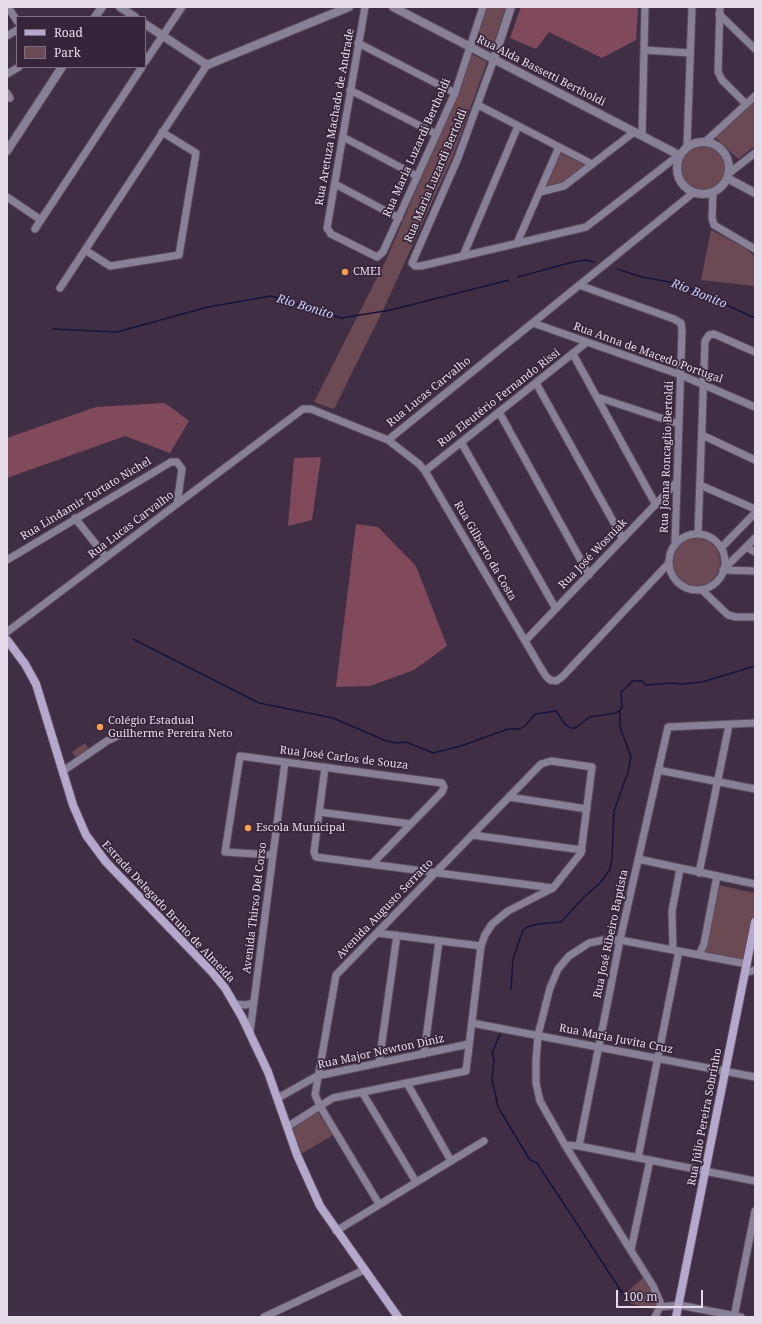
<!DOCTYPE html>
<html>
<head>
<meta charset="utf-8">
<style>
  body { margin:0 }
  #map { position:relative; width:762px; height:1324px; overflow:hidden; background:#402f44; font-family:"Noto Serif",serif }
  canvas { display:block }
  .frame { position:absolute; inset:0; border:8px solid #e6dbe9; pointer-events:none }
  .legend { position:absolute; left:16px; top:16px; width:130px; height:52px; box-sizing:border-box; background:#36253a; border:1px solid #7c6e80; margin:0; padding:5px 7px; list-style:none; font-size:12px; color:#e6dbe9 }
  .legend li { display:flex; align-items:center; gap:8px; height:20px }
  .legend b { width:20px; border:1px solid #7c6e80 }
  .scale { position:absolute; left:616px; top:1290px; width:87px; height:18px; box-sizing:border-box; border:2px solid #e6dbe9; border-top:0; padding-left:5px; font-size:12px; line-height:14px; white-space:nowrap; color:#e6dbe9; -webkit-text-stroke:3px #36253a; paint-order:stroke }
</style>
</head>
<body>
<div id="map">
<canvas width="762" height="1324"></canvas>
<div class="frame"></div>
<ul class="legend">
<li><b style="height:5px;background:#b4a9cc"></b>Road</li>
<li><b style="height:11px;background:#6c4a54"></b>Park</li>
</ul>
<div class="scale">100 m</div>
</div>
<script>
const c = document.querySelector('canvas').getContext('2d');
c.lineJoin = 'round';
function paint(path, color) {
  c.fillStyle = color;
  c.fill(path, 'evenodd');
}
function shape(rows) {
  const path = new Path2D();
  for (const r of rows) {
    if (r.length === 3) {
      path.moveTo(r[0] + r[2], r[1]);
      path.arc(r[0], r[1], r[2], 0, 2 * Math.PI);
      continue;
    }
    path.moveTo(r[0], r[1]);
    for (let i = 2; i < r.length; i += 2) path.lineTo(r[i], r[i + 1]);
  }
  return path;
}
function trace(path, color, width, dash) {
  c.strokeStyle = color;
  c.lineWidth = width;
  c.lineCap = dash ? 'butt' : 'round';
  c.setLineDash(dash || []);
  c.stroke(path);
}
function label(font, color, halo, rows, align = 'center') {
  c.font = font + ' "Noto Serif",serif';
  c.lineWidth = 3.5;
  c.setLineDash([]);
  c.textBaseline = 'middle';
  c.strokeStyle = halo;
  c.fillStyle = color;
  for (const [text, x, y, turn = 0] of rows) {
    c.save();
    c.translate(x, y);
    c.rotate((+turn || 0) * Math.PI / 180);
    c.textAlign = isNaN(turn) ? turn : align;
    if (halo) c.strokeText(text, 0, 0);
    c.fillText(text, 0, 0);
    c.restore();
  }
}
const green = shape([
  [486,7,506,7,491,51,474,43],
  [471,54,487,62,453,156,384,308,334,409,314,402,386,260,458,93],
  [755,99,755,146,738,159,714,136],
  [703,168,22],
  [561,153,585,165,563,182,546,186],
  [711,230,745,248,755,257,755,286,701,280],
  [696,562,24],
  [85,743,89,749,76,758,72,752],
  [718,885,755,893,755,910,745,961,704,953],
  [318,1112,333,1135,301,1154,292,1129],
  [644,1277,652,1290,657,1303,655,1310,626,1302,631,1297,626,1293]
]);
const forest = shape([
  [521,7,638,7,636,40,602,58,549,32,536,49,510,38],
  [165,403,189,421,170,453,125,436,7,478,7,438,96,407],
  [321,457,312,520,288,526,294,458],
  [356,524,378,527,416,566,447,646,414,670,370,686,336,687]
]);
const stream = shape([
  [617,269,642,277,680,284,755,318],
  [518,277,573,262,585,260,594,262],
  [53,329,117,332,208,307,271,296,341,318,391,310,509,280],
  [133,639,259,703,333,718,384,740,395,743,406,742,433,753,461,746,508,729,520,729,526,725,535,714,556,711,566,725,571,728,575,728,590,717,616,713,620,710,622,707,621,692,633,681,642,681,646,685,671,683,683,684,702,682,755,666],
  [511,989,513,959,523,930,527,927,538,924,561,922,584,897,601,882,610,869,612,858,614,811,628,772,631,757,620,727,620,710],
  [501,1032,492,1053,494,1060,492,1079,498,1107,530,1160,537,1163,625,1297]
]);
const minor = shape([
  [8,7,17,21],
  [365,7,327,228,331,234,377,257,383,252,455,93,483,7],
  [720,7,718,72,722,80,745,103],
  [719,14,755,49],
  [7,36,17,30],
  [358,43,455,93],
  [644,50,690,53],
  [494,59,458,158,412,263,415,266,421,266,586,227,679,155],
  [145,62,182,7],
  [7,74,19,67],
  [350,90,436,134],
  [7,93,10,98],
  [478,105,592,164],
  [642,136,645,7],
  [343,137,417,176],
  [706,141,755,96],
  [687,146,692,7],
  [728,174,755,153],
  [335,184,399,218],
  [540,192,564,186,634,132],
  [713,192,712,218,714,225,755,249],
  [7,197,41,220],
  [35,229,142,67],
  [517,243,559,147],
  [85,250,110,266,179,255,196,153,162,132],
  [463,256,518,126],
  [579,285,674,319,681,323,682,330,675,544],
  [60,288,207,65],
  [533,323,681,375,755,407],
  [573,354,656,505],
  [536,383,623,539],
  [597,397,679,424],
  [499,412,589,575],
  [702,435,755,460],
  [388,440,419,464,425,471,545,675,550,680,556,681,562,677,669,563],
  [461,442,556,609],
  [425,471,587,342],
  [700,485,755,509],
  [75,518,106,557],
  [698,534,705,341,709,335,714,334,755,352],
  [697,562,28],
  [746,547,755,552],
  [721,548,755,513],
  [7,560,171,462,177,462,182,469,177,504],
  [723,570,755,538],
  [723,570,755,571],
  [702,590,728,615,736,617,755,617],
  [7,632,303,409,311,409,388,440,693,193],
  [525,641,677,482],
  [325,767,314,852,316,857,553,888],
  [658,770,755,789],
  [63,771,107,741,124,733],
  [509,797,587,809],
  [319,812,411,824],
  [472,835,582,850],
  [273,855,225,852,240,756,442,783,444,787,442,792,372,864],
  [638,859,755,884],
  [699,873,729,725],
  [377,933,481,946],
  [673,950,672,911,680,869],
  [699,955,704,944,717,876],
  [745,973,755,970],
  [235,1004,245,1005,254,1003],
  [472,1023,755,1077],
  [250,1032,285,762],
  [424,1054,439,941],
  [379,1063,397,935],
  [407,1083,451,1161],
  [362,1092,416,1182],
  [278,1098,317,1076,469,1044],
  [287,1127,320,1106,333,1098,466,1071,481,946,485,935,492,924,508,911,553,888,581,853,592,767,551,761,541,764,336,975,315,1095,320,1106,379,1204],
  [565,1145,579,1146,755,1181],
  [579,1146,620,940,668,727,755,723],
  [638,1158,679,951],
  [336,1231,484,1141],
  [631,1250,650,1160],
  [660,1307,679,1305,741,1317],
  [264,1317,364,1270],
  [655,1317,660,1307,660,1302,653,1286,565,1145,540,1101,536,1083,536,1061,538,1035,550,988,558,969,569,956,589,943,603,940,620,940,747,964],
  [734,1317,755,1211]
]);
const tertiary = shape([
  [120,7,135,17],
  [393,7,679,155],
  [95,17,102,7],
  [145,24,207,65,349,7],
  [494,59,511,7],
  [703,168,26],
  [7,151,62,67],
  [727,178,755,193]
]);
const secondary = shape([
  [7,640,25,664,36,684,73,805,86,835,106,862,212,972,225,988,242,1017,268,1072,297,1155,320,1206,398,1317],
  [676,1317,755,922]
]);
const markers = [
  [345,272,4,"#fa9f4e"],
  [100,727,4,"#fa9f4e"],
  [248,828,4,"#fa9f4e"]
];
const streetNames = [
  ["Rua Alda Bassetti Bertholdi",541,71,27],
  ["Rua Aretuza Machado de Andrade",335,117,-80],
  ["Rua Maria Luzardi Bertholdi",417,148,-66],
  ["Rua Maria Luzardi Bertoldi",436,176,-67],
  ["Rua Anna de Macedo Portugal",648,353,20],
  ["Rua Lucas Carvalho",429,392,-39],
  ["Rua Eleutério Fernando Rissi",499,398,-38],
  ["Rua Joana Roncaglio Bertoldi",667,457,-88],
  ["Rua Lindamir Tortato Nichel",86,499,-31],
  ["Rua Lucas Carvalho",131,525,-37],
  ["Rua Gilberto da Costa",485,551,60],
  ["Rua José Wosniak",593,554,-46],
  ["Rua José Carlos de Souza",344,758,7],
  ["Avenida Thirso Del Corso",255,908,-83],
  ["Avenida Augusto Serratto",385,909,-46],
  ["Estrada Delegado Bruno de Almeida",168,912,47],
  ["Rua José Ribeiro Baptista",611,934,-78],
  ["Rua Maria Juvita Cruz",616,1039,11],
  ["Rua Major Newton Diniz",381,1052,-12],
  ["Rua Júlio Pereira Sobrinho",705,1117,-79]
];
const poiNames = [
  ["CMEI",353,272],
  ["Colégio Estadual",108,721],
  ["Guilherme Pereira Neto",108,734],
  ["Escola Municipal",256,828]
];
const waterNames = [
  ["Rio Bonito",699,294,22],
  ["Rio Bonito",305,307,17]
];
paint(green, '#6c4a54');
paint(forest, '#804a5b');
trace(stream, '#14133b', 1.5);
trace(minor, '#5b4b5e', 9);
trace(tertiary, '#5b4b5e', 10);
trace(secondary, '#5b4b5e', 10);
trace(minor, '#878096', 7);
trace(tertiary, '#878096', 8);
trace(secondary, '#b4a9cc', 8);
for (const [x, y, r, color] of markers) {
  const dot = new Path2D();
  dot.arc(x, y, r, 0, 2 * Math.PI);
  c.fillStyle = color;
  c.fill(dot);
  trace(dot, '#36253a', 1.5);
}
label('11px', '#e6dbe9', '#36253a', streetNames);
label('11px', '#e6dbe9', '#36253a', poiNames, 'left');
label('italic 12px', '#cbd0fe', '#36253a', waterNames);
</script>
</body>
</html>
